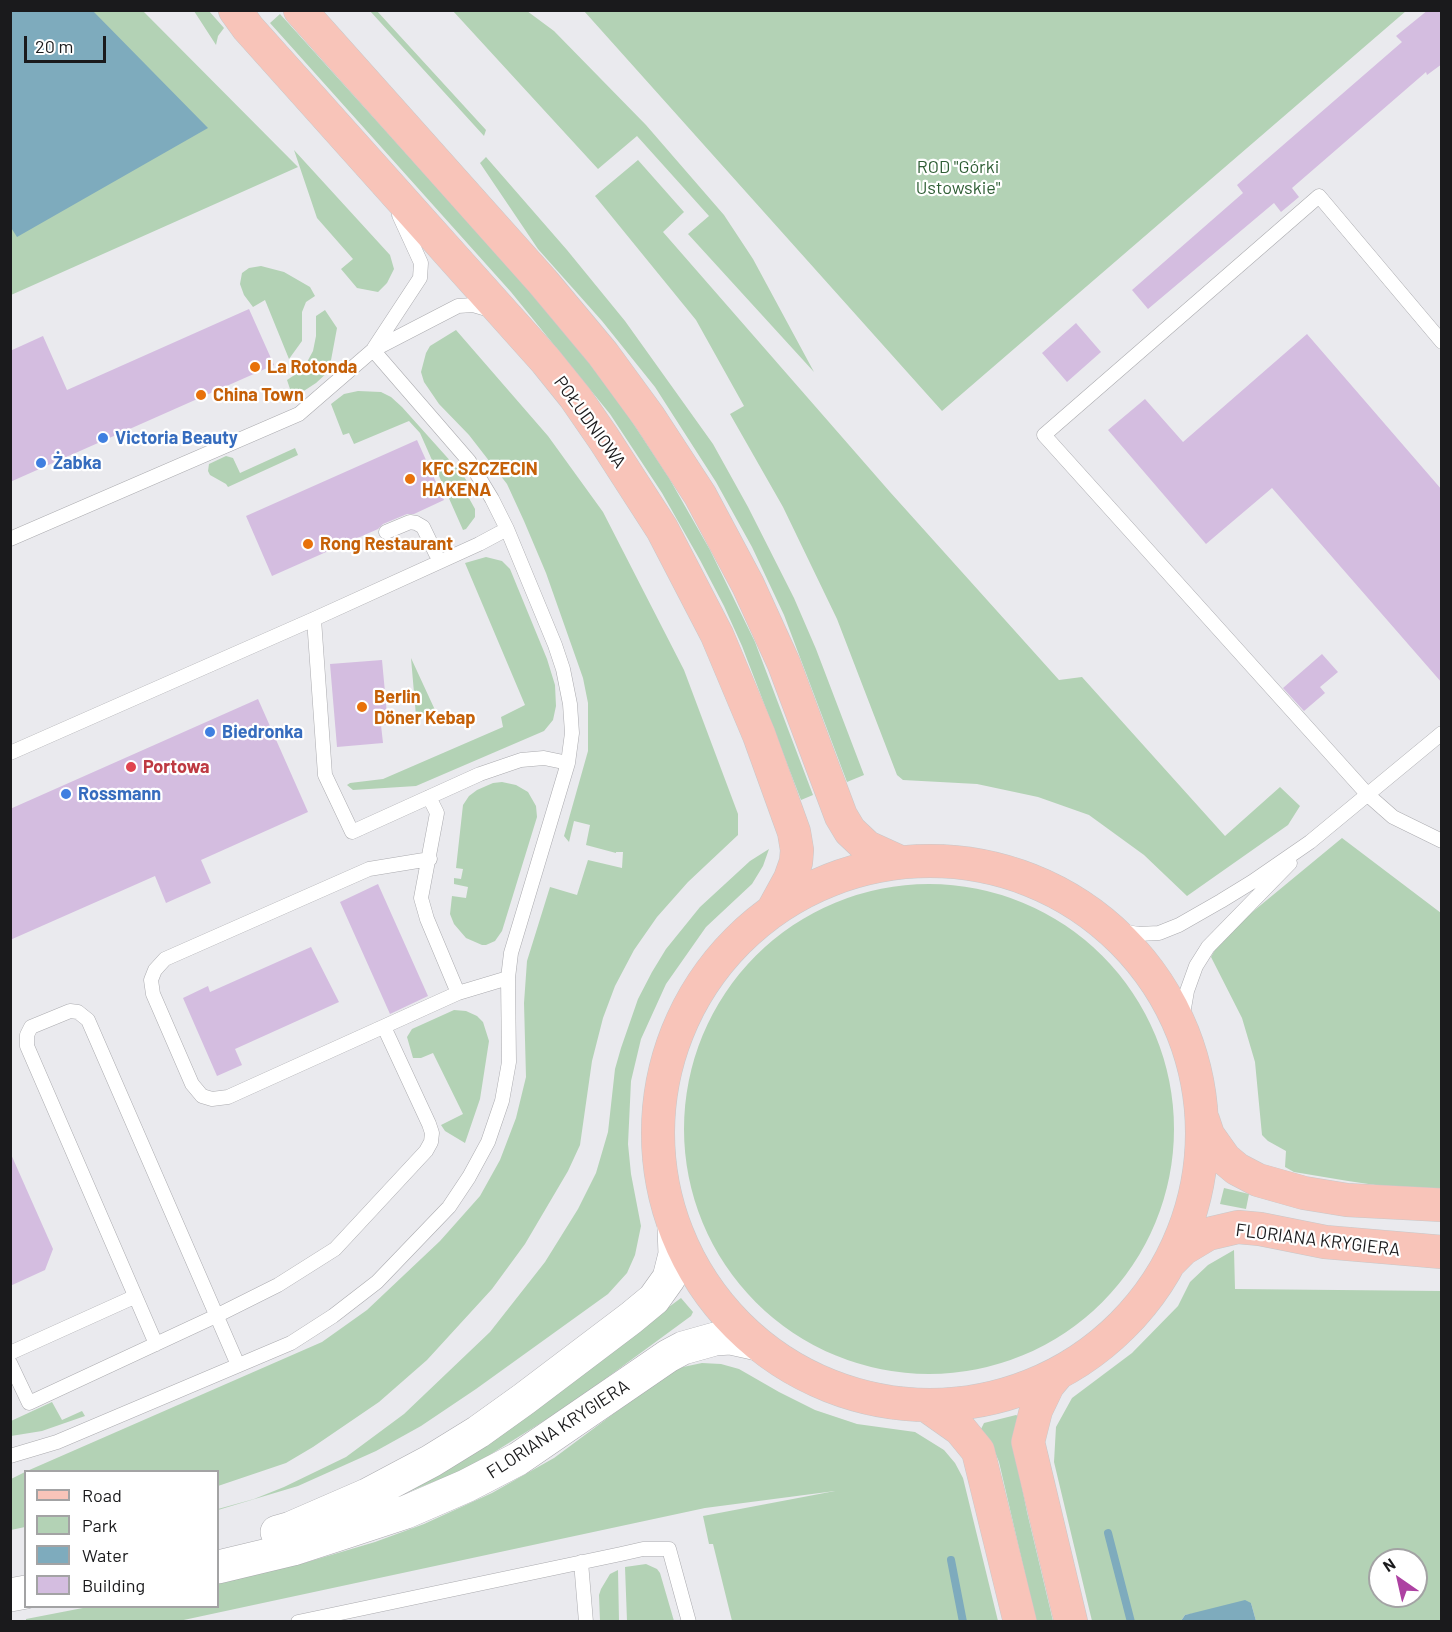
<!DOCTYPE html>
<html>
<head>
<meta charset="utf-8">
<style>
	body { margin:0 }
	#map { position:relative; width:1452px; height:1632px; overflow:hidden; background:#eaeaee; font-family:Barlow,sans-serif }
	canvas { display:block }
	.frame { position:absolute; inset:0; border:12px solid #1a1a1c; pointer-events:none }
	.legend { position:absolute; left:24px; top:1470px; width:195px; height:138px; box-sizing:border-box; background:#fff; border:2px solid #a3a3a4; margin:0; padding:8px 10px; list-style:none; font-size:18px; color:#1a1a1c }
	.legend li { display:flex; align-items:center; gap:12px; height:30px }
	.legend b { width:30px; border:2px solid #a3a3a4 }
	.north { position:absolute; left:1368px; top:1548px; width:60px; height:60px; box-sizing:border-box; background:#fff; border:2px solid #a3a3a4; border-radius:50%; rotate:326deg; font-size:16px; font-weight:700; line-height:24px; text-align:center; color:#1a1a1c }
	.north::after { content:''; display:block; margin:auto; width:21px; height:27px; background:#ad42a2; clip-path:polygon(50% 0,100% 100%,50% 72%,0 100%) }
	.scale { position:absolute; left:24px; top:36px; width:82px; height:27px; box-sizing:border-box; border:3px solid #1a1a1c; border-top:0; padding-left:8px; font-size:18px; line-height:21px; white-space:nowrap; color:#1a1a1c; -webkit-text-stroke:4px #fff; paint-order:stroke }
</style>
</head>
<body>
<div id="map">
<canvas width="1452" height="1632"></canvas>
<div class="frame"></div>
<ul class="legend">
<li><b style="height:8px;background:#f8c4b9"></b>Road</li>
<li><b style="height:16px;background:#b3d2b5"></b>Park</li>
<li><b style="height:16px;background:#7eabbd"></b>Water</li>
<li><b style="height:16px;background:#d4bde0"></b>Building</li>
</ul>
<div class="north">N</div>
<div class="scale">20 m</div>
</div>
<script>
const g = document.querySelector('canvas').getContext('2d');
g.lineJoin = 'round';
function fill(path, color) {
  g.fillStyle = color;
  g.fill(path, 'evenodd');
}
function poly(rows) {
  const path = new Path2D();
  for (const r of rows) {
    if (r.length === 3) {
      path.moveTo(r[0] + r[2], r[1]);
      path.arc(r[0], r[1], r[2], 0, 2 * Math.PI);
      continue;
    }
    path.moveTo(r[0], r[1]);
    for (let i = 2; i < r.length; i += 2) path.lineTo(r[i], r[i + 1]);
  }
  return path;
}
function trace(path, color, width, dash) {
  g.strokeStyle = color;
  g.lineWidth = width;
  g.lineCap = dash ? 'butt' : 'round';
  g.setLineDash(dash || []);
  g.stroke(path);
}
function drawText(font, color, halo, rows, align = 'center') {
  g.font = font + ' Barlow,sans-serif';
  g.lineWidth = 4.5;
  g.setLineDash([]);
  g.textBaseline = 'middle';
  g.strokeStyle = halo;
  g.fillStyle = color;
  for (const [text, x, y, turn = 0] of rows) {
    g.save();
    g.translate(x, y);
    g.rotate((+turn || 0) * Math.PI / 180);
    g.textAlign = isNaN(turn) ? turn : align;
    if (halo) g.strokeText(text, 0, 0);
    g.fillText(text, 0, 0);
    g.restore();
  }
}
fill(poly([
	[11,11,143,11,298,167,11,295],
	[194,11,209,11,224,28,218,36,216,45],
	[370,11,377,11,486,130,484,136],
	[453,11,527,11,554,31,646,125,724,215,753,259,814,372,688,234,709,216,637,136,598,169],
	[584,11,1406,11,942,411],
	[280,14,514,273,573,342,619,402,669,478,710,550,755,642,813,795,801,800,742,646,724,606,700,560,662,493,610,414,511,292,270,23],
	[294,150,390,255,394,269,387,283,378,292,357,288,341,269,353,259,317,218],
	[486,157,567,250,625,321,713,444,748,507,794,598,816,649,864,775,847,782,784,615,752,547,716,482,655,387,602,321,538,249,480,163],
	[638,160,684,212,663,232,890,492,1059,680,1082,677,1225,836,1280,787,1300,806,1288,825,1187,896,1144,855,1089,815,1038,797,977,784,903,780,897,775,837,619,783,507,730,414,744,406,696,320,595,196],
	[261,266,284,272,310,287,315,296,306,302,302,312,302,341,289,359,265,300,253,307,244,295,240,284,242,273,249,268],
	[325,310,337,328,329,371,316,383,293,398,287,380,299,372,306,364,313,351,316,336,316,316],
	[456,330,548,436,603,512,684,670,738,814,738,835,688,882,657,917,634,950,615,986,603,1018,592,1061,580,1145,568,1171,525,1244,492,1289,427,1360,379,1402,313,1447,286,1463,218,1486,218,1472,27,1471,322,1342,367,1310,440,1241,480,1196,500,1160,516,1118,526,1077,524,1003,527,961,550,887,577,895,588,860,622,868,623,852,616,852,616,853,586,845,590,825,574,821,569,842,564,836,588,751,588,703,583,678,546,573,524,521,507,484,469,435,439,404,424,382,421,372,426,353,430,346],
	[358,391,381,392,391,397,402,407,462,474,471,487,465,491,475,509,475,517,466,529,463,530,420,433,409,421,354,444,349,433,343,435,331,404,344,394],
	[295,448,298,455,228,487,226,484,210,475,208,471,209,464,226,456,233,458,240,473],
	[486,557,502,561,510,569,547,659,555,685,556,706,553,720,544,731,416,786,353,790,347,785,350,783,383,779,503,727,501,717,525,705,465,563],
	[411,658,435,710,416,718,416,716],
	[502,782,516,785,528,792,536,806,537,817,502,931,495,941,486,945,482,945,466,938,454,924,450,914,452,896,466,898,468,887,454,884,454,878,461,879,463,869,456,868,463,805,469,796,477,790,493,783],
	[1342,838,1441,913,1441,1189,1389,1187,1348,1181,1294,1172,1285,1167,1286,1151,1268,1141,1262,1135,1255,1062,1242,1018,1211,957,1220,941,1233,928],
	[769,849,763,866,752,884,706,927,666,984,641,1039,631,1081,628,1144,631,1174,641,1226,635,1255,627,1273,608,1294,476,1389,421,1426,376,1451,298,1486,218,1510,218,1509,254,1499,284,1487,346,1457,404,1414,490,1332,545,1262,578,1209,596,1173,608,1132,615,1069,621,1048,638,999,652,972,666,949,700,907,750,861],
	[929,1129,245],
	[454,1010,466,1011,477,1016,483,1022,489,1041,480,1099,465,1143,445,1131,441,1125,463,1114,433,1053,421,1058,413,1058,407,1037,412,1029],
	[1224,1188,1249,1194,1246,1209,1220,1204],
	[1234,1250,1235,1289,1441,1291,1441,1621,1256,1621,1251,1603,1185,1615,1181,1621,1092,1621,1054,1462,1056,1427,1072,1398,1132,1353,1178,1306,1190,1282,1208,1265],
	[1380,1560,1416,1560,1416,1596,1380,1596],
	[681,1298,693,1312,691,1316,571,1404,488,1456,458,1472,406,1493,539,1403],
	[702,1363,721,1364,739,1369,779,1392,815,1410,857,1424,915,1432,944,1450,955,1463,963,1478,998,1621,732,1621,713,1544,709,1544,703,1516,835,1491,705,1508,179,1621,26,1622,26,1619,88,1607,218,1606,218,1581,304,1563,375,1542,424,1524,492,1493,554,1458,667,1374,683,1367],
	[52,1402,62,1420,82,1411,85,1416,42,1431,11,1436,11,1421],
	[1016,1415,1018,1416,1016,1458,1027,1512,1053,1621,1036,1621,999,1462,993,1447,981,1429,984,1423],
	[25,1472,25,1527,11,1530,11,1479],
	[646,1564,657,1569,660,1573,674,1621,627,1621,625,1567],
	[618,1570,619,1621,600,1621,599,1595,601,1589,610,1574]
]), '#b3d2b5');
fill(poly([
	[11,10,93,11,208,128,17,237,10,226],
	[1245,1600,1251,1603,1256,1621,1181,1621,1185,1615]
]), '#7eabbd');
trace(poly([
	[1108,1533,1131,1622],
	[951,1560,963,1622]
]), '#7eabbd', 8);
fill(poly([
	[1428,10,1442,10,1442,64,1427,75,1426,72,1292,188,1299,197,1281,212,1274,203,1148,309,1132,290,1243,193,1237,185,1402,42,1396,36],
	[249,309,274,365,10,482,10,351,43,336,67,390],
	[1076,323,1101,352,1067,382,1042,353],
	[1307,334,1442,490,1442,683,1272,488,1206,544,1108,430,1145,399,1183,442],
	[417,440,444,500,414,514,407,514,383,524,378,529,272,576,246,516],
	[1322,654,1338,672,1320,687,1325,693,1304,711,1283,688],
	[382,660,388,725,381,725,383,743,337,747,330,664],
	[258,699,308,812,201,860,211,883,166,903,155,876,10,940,10,809],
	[378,884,428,996,390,1014,340,902],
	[311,947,339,1002,235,1049,242,1065,217,1076,183,998,208,986,210,992],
	[10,1152,53,1249,45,1270,10,1286]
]), '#d4bde0');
const service = poly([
	[1442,342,1319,196,1044,435,1368,795,1393,817,1442,841],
	[374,348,420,278,421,263,399,215],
	[386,532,410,522,416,523,423,527,436,554],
	[10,539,299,414,373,350,458,306,473,305,490,310],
	[314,619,325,775,352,832,480,774,521,760,544,758,568,763,572,733,570,704,563,669,555,645,507,529,492,499,469,461,373,350],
	[10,753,314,619,479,544,507,529],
	[429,797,437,813,421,898,427,919,458,993,508,978],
	[430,859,369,869,165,959,155,970,151,980,153,994,192,1084,202,1096,212,1099,228,1097,458,993],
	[1111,929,1138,934,1159,933,1179,925,1221,901,1252,882,1310,842,1442,733],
	[1183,1031,1183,1014,1187,991,1196,966,1208,947,1290,863],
	[156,1344,27,1046,27,1035,31,1027,70,1011,78,1012,88,1020,238,1365],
	[10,1353,134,1297],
	[10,1363,29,1403,216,1316,278,1285,335,1249,426,1151,431,1142,432,1133,429,1124,384,1027],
	[10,1456,57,1442,291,1343,333,1316,377,1282,449,1207,469,1177,488,1142,502,1101,509,1062,508,978,511,953,568,763],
	[581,1562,586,1622],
	[298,1622,621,1554,643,1549,669,1549,689,1622]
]);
const tertiary = poly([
	[277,1532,291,1528,367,1495,431,1461,478,1432,524,1399,631,1318,654,1299,669,1278,675,1254,674,1228],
	[218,1567,293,1549,333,1536,406,1512,466,1486,518,1459,668,1356,683,1348,715,1339,730,1338,757,1344],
	[10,1595,26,1592]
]);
const primary = poly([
	[235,10,248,28,546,361,575,397,604,439,662,529,717,635,759,735,794,832,797,850,796,862,790,879,773,910],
	[300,10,542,281,603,354,649,417,700,495,748,585,784,664,841,816,850,831,867,847,900,862],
	[930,1133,272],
	[1203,1120,1208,1135,1225,1159,1237,1169,1258,1180,1304,1193,1347,1200,1442,1205],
	[1171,1261,1183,1249,1208,1234,1238,1227,1260,1229,1325,1242,1442,1252],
	[1058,1373,1048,1385,1036,1410,1028,1442,1071,1622],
	[926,1405,960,1429,978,1451,1020,1622]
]);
trace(service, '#ababaf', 15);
trace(tertiary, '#ababaf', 34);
trace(primary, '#c8c8c9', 34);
trace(service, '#fff', 14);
trace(tertiary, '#fff', 33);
trace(primary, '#f8c4b9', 33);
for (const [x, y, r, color] of [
	[255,367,6,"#e8710a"],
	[201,395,6,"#e8710a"],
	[103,438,6,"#3f7fe0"],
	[41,463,6,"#3f7fe0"],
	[410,479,6,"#e8710a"],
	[308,544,6,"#e8710a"],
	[362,707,6,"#e8710a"],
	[210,732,6,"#3f7fe0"],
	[131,767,6,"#e0444e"],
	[66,794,6,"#3f7fe0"]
]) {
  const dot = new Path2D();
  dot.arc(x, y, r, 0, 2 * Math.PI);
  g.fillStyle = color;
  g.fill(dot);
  trace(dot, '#fff', 2);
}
drawText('18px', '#305f36', '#fff', [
	["ROD \"Górki",958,167],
	["Ustowskie\"",958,188]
]);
drawText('bold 18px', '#c56008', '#fff', [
	["La Rotonda",267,367],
	["China Town",213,395],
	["KFC SZCZECIN",422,469],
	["HAKENA",422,490],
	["Rong Restaurant",320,544],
	["Berlin",374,697],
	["Döner Kebap",374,718]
], 'left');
drawText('18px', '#1a1a1c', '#fff', [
	["POŁUDNIOWA",590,422,54],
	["FLORIANA KRYGIERA",1318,1240,7],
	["FLORIANA KRYGIERA",558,1429,-33]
]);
drawText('bold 18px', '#366cbe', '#fff', [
	["Victoria Beauty",115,438],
	["Żabka",53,463],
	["Biedronka",222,732],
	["Rossmann",78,794]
], 'left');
drawText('bold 18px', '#be3a42', '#fff', [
	["Portowa",143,767]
], 'left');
</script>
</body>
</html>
